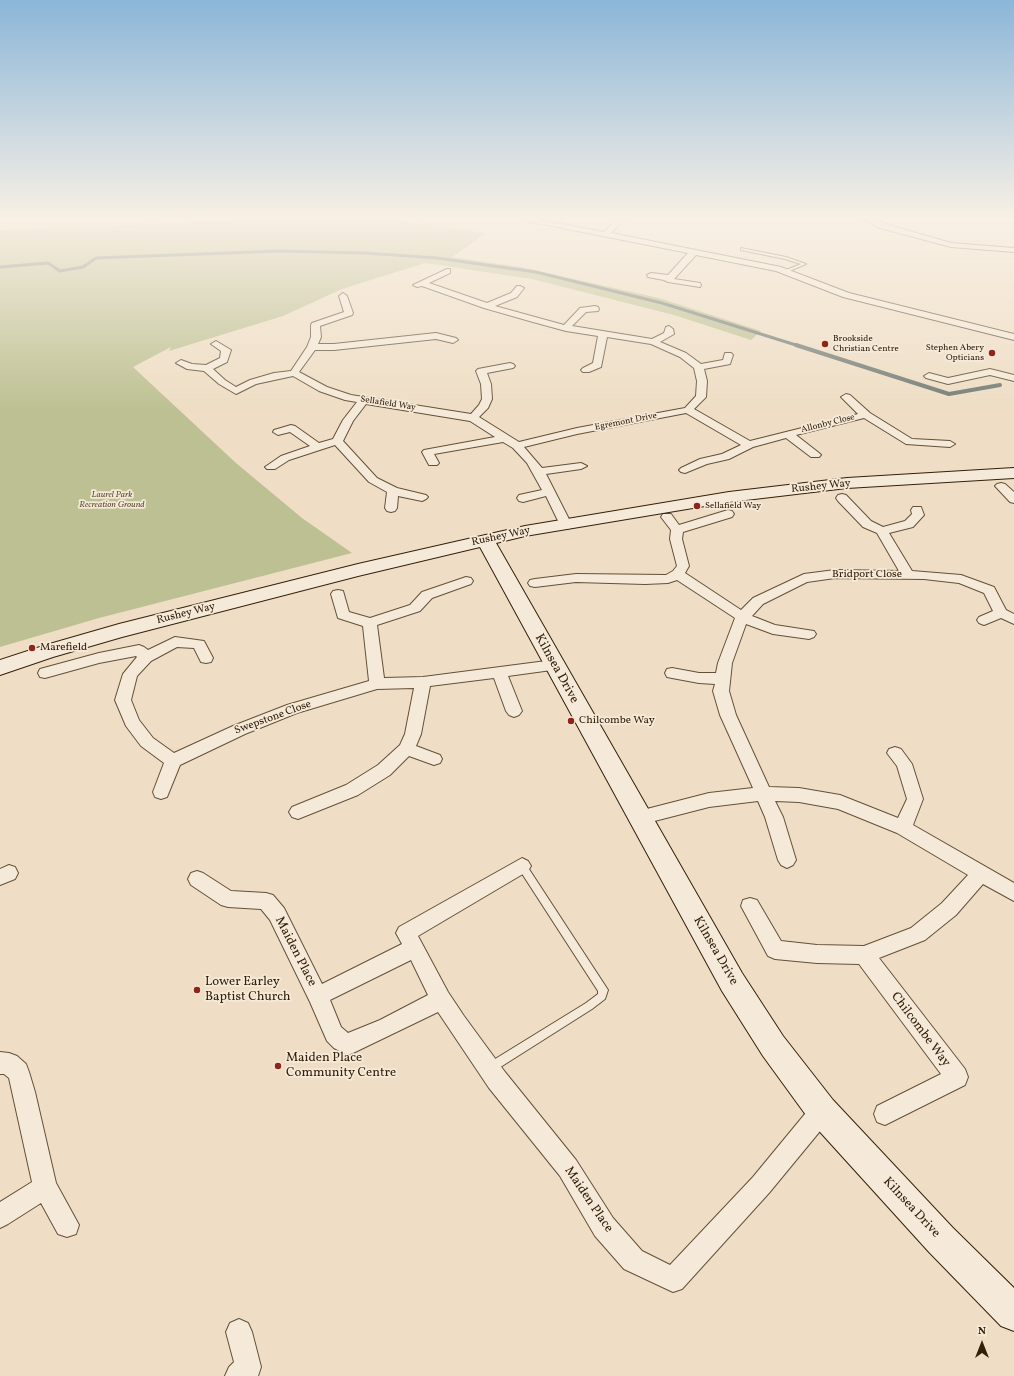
<!DOCTYPE html>
<html>
<head>
<meta charset="utf-8">
<style>
	body { margin:0 }
	#map { position:relative; width:1014px; height:1376px; overflow:hidden; background:#efdec5; font-family:Vollkorn,serif }
	canvas { display:block }
	.north { position:absolute; left:962px; top:1324px; width:40px; height:40px; -webkit-text-stroke:3px #f5ead9; paint-order:stroke; rotate:0deg; font-size:11px; font-weight:700; line-height:16px; text-align:center; color:#342009 }
	.north::after { content:''; display:block; margin:auto; width:14px; height:18px; background:#342009; clip-path:polygon(50% 0,100% 100%,50% 72%,0 100%) }
</style>
</head>
<body>
<div id="map">
<canvas width="1014" height="1376"></canvas>
<div class="north">N</div>
</div>
<script>
const g = document.querySelector('canvas').getContext('2d');
g.lineJoin = 'round';
function fill(path, color) {
  g.fillStyle = color;
  g.fill(path, 'evenodd');
}
function poly(rows) {
  const path = new Path2D();
  for (const r of rows) {
    path.moveTo(r[0], r[1]);
    for (let i = 2; i < r.length; i += 2) path.lineTo(r[i], r[i + 1]);
  }
  return path;
}
function trace(path, color, width, dash) {
  g.strokeStyle = color;
  g.lineWidth = width;
  g.lineCap = dash ? 'butt' : 'round';
  g.setLineDash(dash || []);
  g.stroke(path);
}
function drawText(font, color, halo, rows, align = 'center') {
  g.font = font + ' Vollkorn,serif';
  g.lineWidth = 3.5;
  g.setLineDash([]);
  g.textBaseline = 'middle';
  g.strokeStyle = halo;
  g.fillStyle = color;
  for (const [text, x, y, turn = 0] of rows) {
    g.save();
    g.translate(x, y);
    g.rotate((+turn || 0) * Math.PI / 180);
    g.textAlign = isNaN(turn) ? turn : align;
    if (halo) g.strokeText(text, 0, 0);
    g.fillText(text, 0, 0);
    g.restore();
  }
}
fill(poly([
	[267,219,390,219,486,233,452,257,520,267,659,298,761,331,751,340,674,315,532,279,425,263,342,289,283,316,169,351,171,347,133,367,236,463,302,518,352,553,99,618,0,647,0,230]
]), '#bdc092');
trace(poly([
	[0,267,48,263,60,271,83,267,96,258,280,251,365,253,437,258,536,272,662,303,799,346]
]), '#747c76', 3);
trace(poly([
	[796,345,949,394,1000,385]
]), '#747c76', 4);
const lane = poly([
	[741,248,786,257,806,264,787,272,785,271,786,270,801,264,785,259,741,250,741,248],
	[522,862,525,863,608,990,605,999,592,1009,491,1073,487,1072,486,1068,487,1064,586,1003,598,994,598,991,519,869,518,866,519,863,522,862]
]);
const street = poly([
	[523,219,537,219,604,232,617,219,624,219,611,233,781,267,849,293,1014,334,1014,340,843,297,776,271,696,255,674,279,700,283,701,285,700,287,668,282,664,280,648,277,647,275,651,273,668,275,688,253,527,221,523,219],
	[863,219,872,219,886,224,951,243,1014,248,1014,252,951,247,880,228,863,219],
	[447,269,450,269,450,273,429,283,487,303,511,293,517,286,520,286,524,288,517,297,495,306,564,325,580,308,595,306,598,307,599,309,598,311,586,312,572,326,652,339,664,333,666,327,669,326,673,329,674,334,660,342,686,353,701,364,723,360,725,353,731,353,733,355,730,364,704,369,707,381,706,397,694,409,750,441,858,414,841,397,846,394,850,395,870,413,912,439,950,441,955,444,950,447,906,444,864,418,796,435,819,453,821,455,819,457,811,457,786,438,753,447,729,459,707,464,685,473,681,472,679,470,681,468,700,459,722,454,741,445,686,413,577,434,524,447,542,468,581,463,587,466,581,469,546,474,572,525,570,528,566,529,562,528,560,525,546,496,523,502,519,501,517,498,519,495,542,490,527,463,513,448,503,442,434,454,439,463,437,465,429,465,422,452,424,450,495,437,470,421,366,404,353,421,343,441,377,478,397,488,426,495,428,497,426,499,422,501,398,496,397,508,395,511,391,512,387,511,385,508,387,492,369,482,335,445,289,460,275,469,267,469,265,467,281,456,310,446,290,432,278,435,273,432,274,430,291,425,295,426,319,443,333,439,343,420,357,402,345,400,319,391,293,376,256,384,236,394,219,384,204,371,187,369,176,363,181,360,192,364,206,365,220,358,221,351,211,344,216,341,231,350,227,362,213,369,225,380,236,387,250,380,274,373,291,371,307,347,311,337,311,325,312,323,344,312,339,296,343,293,347,296,353,313,352,315,320,326,321,337,318,344,334,344,436,333,456,338,458,340,453,343,436,339,334,350,315,350,299,372,327,387,351,395,471,414,479,405,482,399,481,384,476,371,478,369,510,363,513,364,515,366,513,368,487,373,491,384,492,399,488,408,479,417,519,442,577,428,685,408,696,396,697,381,694,368,680,357,651,344,607,337,601,367,589,372,583,372,581,370,583,368,593,363,598,336,566,331,533,322,484,308,422,286,417,287,413,285,447,269],
	[990,369,1014,375,1014,381,990,375,948,384,926,378,924,376,929,373,948,378,990,369],
	[1001,483,1005,484,1014,492,1014,503,1010,502,995,486,997,484,1001,483],
	[842,494,846,495,871,521,883,527,905,521,912,514,911,510,913,507,921,507,924,515,913,527,889,533,912,571,961,575,994,587,1006,610,1014,614,1014,624,1001,618,984,625,979,623,977,620,979,617,993,611,984,593,959,583,924,579,835,578,807,582,763,604,752,616,775,625,814,631,816,634,814,637,809,639,773,634,746,624,732,663,729,691,736,715,769,787,799,788,840,795,898,818,907,799,897,766,887,753,889,749,895,747,901,749,912,764,923,799,913,825,1014,883,1014,901,983,884,956,915,925,940,879,958,965,1069,968,1077,965,1085,885,1125,877,1122,874,1114,877,1106,941,1074,859,964,817,963,775,959,768,956,741,906,743,900,750,898,757,900,781,941,817,945,864,946,911,928,942,903,968,875,897,833,838,809,799,802,775,801,783,817,796,860,793,865,787,868,781,865,778,860,765,817,758,801,709,807,639,825,633,823,630,818,633,813,639,811,709,793,753,788,720,715,713,691,715,684,699,683,672,678,667,677,665,673,667,669,672,668,699,673,716,673,718,663,735,618,677,580,668,583,645,584,576,582,535,587,530,586,528,583,530,580,535,579,576,574,666,575,673,571,677,566,670,539,671,530,661,517,663,514,671,514,679,525,728,510,732,511,734,514,732,517,683,532,682,539,689,566,685,573,741,610,753,598,804,574,835,570,899,571,877,533,863,527,838,501,836,498,838,495,842,494],
	[466,577,471,578,473,581,471,584,432,598,420,611,377,625,384,678,423,677,554,660,559,661,561,665,559,669,508,676,522,711,519,715,514,717,509,715,506,711,494,678,430,686,421,734,416,746,440,755,442,759,440,763,434,765,409,756,390,775,358,795,298,819,292,817,289,812,292,807,346,785,378,765,400,745,405,734,414,688,377,689,297,713,245,734,180,765,167,797,161,799,155,797,153,792,164,763,141,746,126,726,115,700,123,674,137,657,136,656,99,663,45,678,40,677,38,673,40,669,99,653,139,645,144,647,148,650,175,637,204,641,213,658,211,662,206,663,201,662,194,648,177,647,151,661,137,676,131,700,139,720,153,738,174,753,233,726,287,705,369,681,363,626,338,618,331,594,333,591,338,590,343,591,349,612,370,618,410,605,422,592,466,577],
	[522,858,528,861,531,866,528,871,418,936,448,992,464,1016,505,1072,576,1160,613,1218,642,1251,670,1265,753,1177,814,1103,822,1100,830,1103,833,1111,830,1119,769,1193,682,1289,673,1292,624,1269,595,1236,560,1176,489,1088,438,1012,353,1053,347,1055,334,1048,327,1041,310,1002,270,920,261,909,228,907,221,905,191,885,188,879,191,873,197,871,203,873,231,891,266,893,273,895,284,908,322,984,402,944,396,933,399,927,522,858],
	[411,960,428,995,380,1020,348,1033,341,1027,330,1000,411,960],
	[9,865,15,867,18,873,15,879,0,885,0,869,9,865],
	[0,1052,9,1053,17,1056,26,1064,29,1072,35,1092,56,1183,79,1225,76,1234,67,1237,58,1234,41,1203,8,1224,0,1228,0,1202,32,1182,9,1078,4,1074,0,1074,0,1052],
	[239,1319,248,1323,252,1332,261,1367,258,1376,225,1376,229,1367,234,1362,226,1332,230,1323,239,1319]
]);
const secondary = poly([
	[1014,468,1014,478,847,488,729,502,525,536,496,543,742,973,783,1036,833,1100,953,1228,1014,1288,1014,1331,1001,1326,929,1252,811,1122,763,1056,722,991,480,547,358,576,122,637,53,657,0,675,0,660,46,645,119,624,358,564,525,526,729,492,847,478,1014,468]
]);
trace(lane, '#635038', 2);
trace(street, '#635038', 2);
trace(secondary, '#342009', 2);
fill(lane, '#f5ead9');
fill(street, '#f5ead9');
fill(secondary, '#f5ead9');
const sky = g.createLinearGradient(0, 0, 0, 411);
sky.addColorStop(0, '#8bb6d8');
sky.addColorStop(0.53, '#f8f0e5');
sky.addColorStop(1, '#f8f0e500');
g.fillStyle = sky;
g.fillRect(0, 0, 1014, 411);
for (const [x, y, r, color] of [
	[825,344,4,"#8f2418"],
	[992,353,4,"#8f2418"],
	[697,506,4,"#8f2418"],
	[32,648,4,"#8f2418"],
	[571,721,4,"#8f2418"],
	[197,990,4,"#8f2418"],
	[278,1066,4,"#8f2418"]
]) {
  const dot = new Path2D();
  dot.arc(x, y, r, 0, 2 * Math.PI);
  g.fillStyle = color;
  g.fill(dot);
  trace(dot, '#f5ead9', 1.5);
}
drawText('9px', '#342009', '#f5ead9', [
	["Brookside",833,339],
	["Christian Centre",833,349],
	["Stephen Abery",984,348,"right"],
	["Opticians",984,358,"right"],
	["Sellafield Way",705,506]
], 'left');
drawText('9px', '#342009', '#f5ead9', [
	["Sellafield Way",388,404,9],
	["Egremont Drive",626,422,-11],
	["Allonby Close",828,424,-14]
]);
drawText('italic 9px', '#5d5032', '#f5ead9', [
	["Laurel Park",112,495],
	["Recreation Ground",112,505]
]);
drawText('11px', '#342009', '#f5ead9', [
	["Rushey Way",821,487,-6],
	["Rushey Way",501,537,-12],
	["Bridport Close",867,575],
	["Rushey Way",186,614,-14],
	["Swepstone Close",273,718,-20]
]);
drawText('11px', '#342009', '#f5ead9', [
	["Marefield",40,648],
	["Chilcombe Way",579,721]
], 'left');
drawText('13px', '#342009', '#f5ead9', [
	["Kilnsea Drive",556,669,61],
	["Kilnsea Drive",715,951,60],
	["Maiden Place",295,952,63],
	["Chilcombe Way",920,1030,53],
	["Maiden Place",588,1200,56],
	["Kilnsea Drive",911,1208,47]
]);
drawText('13px', '#342009', '#f5ead9', [
	["Lower Earley",205,983],
	["Baptist Church",205,998],
	["Maiden Place",286,1059],
	["Community Centre",286,1074]
], 'left');
</script>
</body>
</html>
